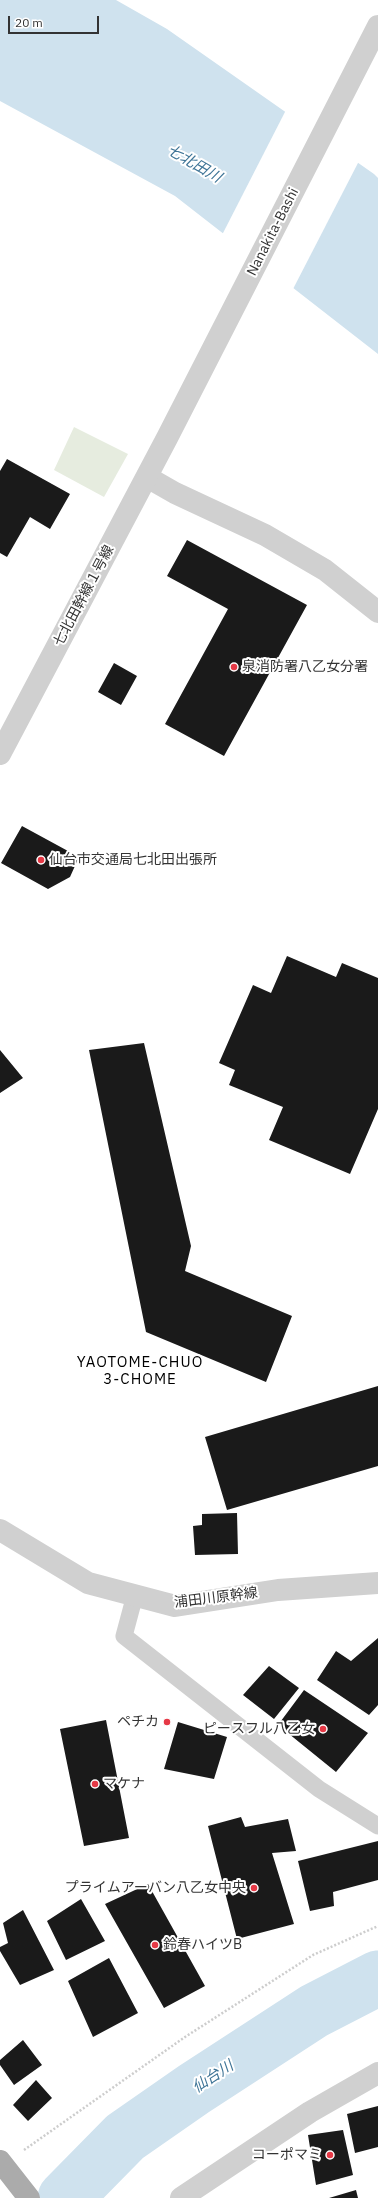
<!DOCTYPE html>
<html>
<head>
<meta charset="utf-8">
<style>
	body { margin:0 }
	#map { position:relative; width:378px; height:2198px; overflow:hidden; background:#fff; font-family:"IBM Plex Sans",sans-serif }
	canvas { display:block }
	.scale { position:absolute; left:8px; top:16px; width:91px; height:18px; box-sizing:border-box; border:2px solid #333; border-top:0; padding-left:5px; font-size:12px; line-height:14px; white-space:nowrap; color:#333; -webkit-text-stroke:3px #fff; paint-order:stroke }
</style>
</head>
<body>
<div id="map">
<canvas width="378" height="2198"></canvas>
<div class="scale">20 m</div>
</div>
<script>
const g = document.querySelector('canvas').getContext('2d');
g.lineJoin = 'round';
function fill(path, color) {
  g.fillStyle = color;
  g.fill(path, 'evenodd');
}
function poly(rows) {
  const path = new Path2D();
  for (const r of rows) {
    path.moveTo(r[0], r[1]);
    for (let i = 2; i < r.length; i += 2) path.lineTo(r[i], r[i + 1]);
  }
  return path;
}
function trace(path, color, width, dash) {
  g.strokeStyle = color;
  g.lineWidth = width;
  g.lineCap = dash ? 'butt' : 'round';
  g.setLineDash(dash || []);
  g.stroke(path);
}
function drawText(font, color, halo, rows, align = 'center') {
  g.font = font + ' "IBM Plex Sans","Noto Sans JP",sans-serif';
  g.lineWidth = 4;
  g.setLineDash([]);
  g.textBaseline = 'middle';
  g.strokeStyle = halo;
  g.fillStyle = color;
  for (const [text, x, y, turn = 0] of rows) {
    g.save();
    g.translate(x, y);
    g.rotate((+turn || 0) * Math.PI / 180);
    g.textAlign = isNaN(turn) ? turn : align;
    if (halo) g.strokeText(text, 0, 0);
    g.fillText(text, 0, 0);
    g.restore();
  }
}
fill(poly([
	[74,427,128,454,104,497,54,470]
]), '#e6ecdf');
fill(poly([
	[0,0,116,0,167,29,374,174,378,178,378,354,175,196,0,101]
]), '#cfe2ee');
fill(poly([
	[286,110,359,161,292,291,222,235]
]), '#fff');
trace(poly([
	[65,2198,125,2137,194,2089,314,2011,378,1978]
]), '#cfe2ee', 55);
fill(poly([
	[7,459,70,494,50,529,30,517,7,557,0,553,0,471],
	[187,540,307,605,224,756,165,724,228,609,167,576],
	[114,663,137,676,121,705,98,692],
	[22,826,79,857,70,877,48,889,1,863],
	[287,956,336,977,342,963,378,978,378,1109,350,1174,269,1140,283,1107,229,1085,235,1070,219,1063,253,985,271,993],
	[144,1043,191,1246,185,1271,292,1316,266,1382,146,1332,89,1050],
	[0,1050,23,1078,0,1093],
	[378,1386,378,1466,227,1510,205,1437],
	[237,1513,238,1554,195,1555,193,1526,202,1525,202,1514],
	[378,1638,378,1705,369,1715,317,1680,336,1651,351,1661],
	[269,1666,299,1688,274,1719,243,1695],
	[304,1690,368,1733,336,1772,278,1725],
	[106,1720,129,1838,84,1846,60,1729],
	[178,1722,227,1737,214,1779,164,1769],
	[241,1817,245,1827,288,1819,296,1851,272,1853,294,1924,237,1939,208,1826],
	[378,1841,378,1880,333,1892,334,1906,310,1911,298,1861],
	[148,1884,205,1986,164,2008,105,1904],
	[81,1899,105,1941,66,1960,47,1921],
	[23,1910,54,1970,20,1985,0,1951,0,1947,8,1943,3,1923],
	[109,1958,138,2013,93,2037,68,1981],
	[23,2040,42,2065,14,2085,0,2065,0,2060],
	[36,2080,52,2098,28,2121,13,2105],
	[378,2106,378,2147,355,2153,347,2114],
	[343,2130,353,2175,316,2185,308,2135],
	[356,2190,358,2198,329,2198]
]), '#1a1a1a');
trace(poly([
	[24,2150,185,2037,313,1955,378,1926]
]), '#cdcdcd', 2.5, [2, 2]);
trace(poly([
	[135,1595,124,1636,319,1789,378,1826]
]), '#d0d0d0', 17);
trace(poly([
	[147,477,175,493,265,535,325,570,378,612],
	[181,2198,310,2112,378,2073]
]), '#d0d0d0', 22);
trace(poly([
	[0,754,167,438,378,26],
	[0,1530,88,1583,175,1606,278,1590,378,1583]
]), '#d0d0d0', 22);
trace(poly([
	[0,2161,29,2198]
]), '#ababab', 22);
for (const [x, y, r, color] of [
	[234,667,4,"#e63946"],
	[41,860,4,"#e63946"],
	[167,1722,4,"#e63946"],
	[323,1729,4,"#e63946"],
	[95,1784,4,"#e63946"],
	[254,1888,4,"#e63946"],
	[155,1945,4,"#e63946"],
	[330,2155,4,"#e63946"]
]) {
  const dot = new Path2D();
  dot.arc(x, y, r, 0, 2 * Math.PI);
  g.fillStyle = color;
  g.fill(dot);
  trace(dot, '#fff', 1.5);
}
drawText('14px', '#333', '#fff', [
	["Nanakita-Bashi",273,232,-63],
	["七北田幹線１号線",84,596,-62],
	["浦田川原幹線",216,1598,-7]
]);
drawText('14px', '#333', '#fff', [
	["泉消防署八乙女分署",242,667],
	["仙台市交通局七北田出張所",49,860],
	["ペチカ",159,1722,"right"],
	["ピースフル八乙女",315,1729,"right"],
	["マケナ",103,1784],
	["プライムアーバン八乙女中央",246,1888,"right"],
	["鈴春ハイツB",163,1945],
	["コーポマミ",322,2155,"right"]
], 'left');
drawText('italic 15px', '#3f7597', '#fff', [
	["七北田川",194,164,30],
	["仙台川",213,2077,-33]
]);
g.letterSpacing = '1px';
drawText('15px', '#000', '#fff', [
	["YAOTOME-CHUO",140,1363],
	["3-CHOME",140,1380]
]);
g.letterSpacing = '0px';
</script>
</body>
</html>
